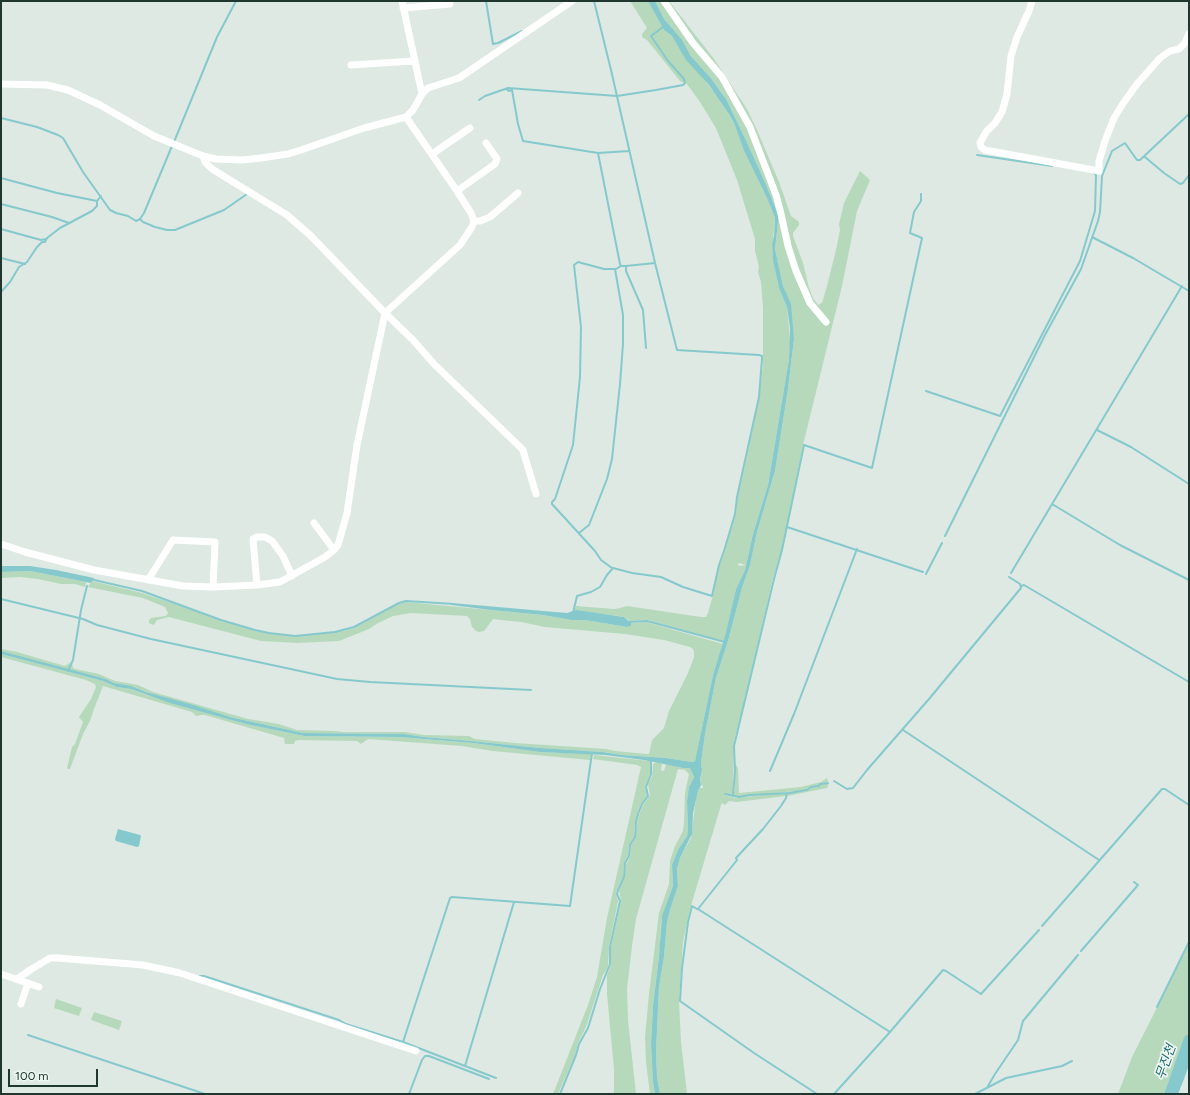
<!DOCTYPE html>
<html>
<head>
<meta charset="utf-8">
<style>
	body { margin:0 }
	#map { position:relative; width:1190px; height:1095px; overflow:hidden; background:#dde9e2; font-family:Figtree,sans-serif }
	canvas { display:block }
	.frame { position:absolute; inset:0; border:2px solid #20372f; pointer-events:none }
	.scale { position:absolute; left:8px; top:1069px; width:90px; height:18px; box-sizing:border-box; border:2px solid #20372f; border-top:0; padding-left:5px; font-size:12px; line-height:14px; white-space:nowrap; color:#20372f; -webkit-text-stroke:3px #edf6f1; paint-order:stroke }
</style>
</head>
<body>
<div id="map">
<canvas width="1190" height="1095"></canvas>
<div class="frame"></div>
<div class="scale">100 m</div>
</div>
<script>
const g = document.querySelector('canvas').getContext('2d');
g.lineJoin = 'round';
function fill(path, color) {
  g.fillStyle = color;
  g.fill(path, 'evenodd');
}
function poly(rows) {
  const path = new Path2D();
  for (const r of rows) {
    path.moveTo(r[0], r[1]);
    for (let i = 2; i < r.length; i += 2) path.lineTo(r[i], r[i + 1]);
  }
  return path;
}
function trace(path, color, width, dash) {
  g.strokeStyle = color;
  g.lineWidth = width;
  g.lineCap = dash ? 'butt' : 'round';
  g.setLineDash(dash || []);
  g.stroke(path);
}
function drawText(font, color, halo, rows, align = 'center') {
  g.font = font + ' Figtree,"Noto Sans KR",sans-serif';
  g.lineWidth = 3.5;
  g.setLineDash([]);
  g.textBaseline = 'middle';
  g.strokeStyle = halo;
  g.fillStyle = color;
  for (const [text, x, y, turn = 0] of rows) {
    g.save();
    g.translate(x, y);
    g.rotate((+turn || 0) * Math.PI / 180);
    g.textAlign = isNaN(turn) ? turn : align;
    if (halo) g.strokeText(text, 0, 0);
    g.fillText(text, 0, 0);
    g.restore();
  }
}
fill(poly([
	[630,1,649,2,664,30,672,36,716,95,734,123,744,151,766,196,775,218,772,249,778,284,787,307,790,340,789,359,768,485,753,534,746,565,739,563,738,564,739,566,746,565,745,570,736,589,724,641,647,620,630,621,624,617,620,616,574,611,576,606,614,609,620,608,627,606,701,617,706,617,708,613,713,595,719,565,722,560,736,513,737,497,744,470,759,397,763,365,763,308,761,282,758,272,759,267,755,251,755,239,737,180,716,128,700,102,687,84,680,81,647,40,642,37,642,34,647,28],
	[655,1,669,1,714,59,747,109,757,130,779,182,791,216,799,222,799,225,793,233,793,236,803,263,809,288,813,298,818,305,822,303,827,286,836,250,840,230,839,224,844,203,860,171,870,180,857,211,842,286,803,445,782,550,773,578,744,704,734,741,733,793,732,796,725,793,724,795,736,798,780,793,786,793,786,796,737,802,729,801,725,805,722,803,721,805,690,909,683,942,679,1002,681,1042,687,1094,660,1094,657,1077,656,1051,659,987,664,957,667,922,670,910,678,886,677,869,680,858,691,838,696,798,699,788,703,788,703,786,701,785,700,783,702,770,701,763,705,734,716,678,728,641,742,588,750,565,757,532,775,471,788,389,794,339,785,292,783,286,775,249,778,223,778,214,743,134,726,99,710,77,690,55,664,19],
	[30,571,86,582,85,587,75,584,61,584,38,579,20,577,1,578,1,572],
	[92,581,142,593,256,631,282,635,295,636,343,631,354,628,399,604,406,602,543,615,571,620,585,620,627,627,631,626,631,623,646,622,723,644,713,675,696,757,695,761,692,762,666,758,622,755,603,752,540,748,471,741,424,737,404,734,303,733,230,717,146,692,135,688,114,683,106,679,70,670,72,664,73,668,75,669,99,674,115,681,138,685,153,692,248,719,279,724,297,730,334,731,343,732,405,732,424,735,469,736,475,739,515,743,606,749,615,751,647,754,649,754,652,740,664,728,669,711,688,673,694,657,694,652,693,649,690,647,664,640,625,634,545,627,521,622,501,620,493,619,484,631,479,632,476,631,472,627,470,619,467,616,411,613,393,616,378,623,369,629,339,641,297,643,261,641,169,617,157,620,154,625,151,624,149,623,149,620,151,618,166,616,168,613,165,607,143,598,88,587],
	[1,649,17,652,65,666,71,662,68,670,1,651],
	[1,654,103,681,117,687,131,689,144,694,246,724,304,736,400,737,473,743,540,752,591,754,590,760,493,751,462,746,368,739,361,744,357,741,299,740,295,741,294,744,285,744,284,738,205,715,201,715,196,716,192,712,103,686,94,709,90,721,83,734,70,769,68,769,67,768,72,747,75,744,83,722,79,717,91,699,96,687,95,684,86,680,1,657],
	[594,755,650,761,650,774,645,787,647,796,641,804,637,814,634,829,634,837,629,845,628,855,624,864,623,877,617,889,616,894,618,901,609,947,608,967,603,975,586,1027,578,1043,575,1055,558,1094,553,1094,588,1005,597,977,607,918,641,767,637,765,593,759],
	[656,762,662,764,661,770,664,771,666,764,683,768,690,768,694,777,689,787,687,801,688,830,687,836,678,850,672,865,673,886,661,921,660,946,653,1006,651,1045,653,1082,655,1094,650,1094,646,1062,645,1037,649,994,659,913,669,884,670,861,675,846,683,831,684,823,685,793,689,774,685,770,678,769,636,919,632,946,627,989,628,1020,636,1094,614,1094,614,1069,607,994,607,975,611,965,611,947,621,901,619,890,624,878,626,865,630,857,631,845,636,837,636,828,639,815,643,805,650,795,648,784,652,776,653,764],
	[735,763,738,768,739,793,801,787,821,782,827,778,828,782,820,783,819,786,810,787,806,790,736,797,733,796,735,789],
	[829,783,827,788,787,796,787,794,807,791,811,788,819,787,821,784],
	[1189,944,1189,1030,1181,1064,1167,1094,1118,1094,1132,1057],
	[56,999,82,1008,79,1016,54,1008],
	[94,1012,122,1021,119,1030,91,1020]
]), '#b6d9bc');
fill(poly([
	[648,1,655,1,664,19,682,40,690,55,710,77,726,99,743,134,766,185,778,214,778,223,775,249,783,286,791,304,794,339,788,389,775,471,757,532,750,565,742,588,728,641,716,678,705,734,701,763,702,770,700,780,701,785,698,791,693,813,692,834,680,858,677,869,678,886,670,910,667,922,664,957,659,987,656,1051,657,1077,660,1094,655,1094,653,1082,651,1045,653,1006,659,956,662,916,673,886,672,865,678,850,687,836,688,830,687,801,689,787,694,777,690,768,683,768,644,760,605,755,540,752,473,743,400,737,304,736,246,724,170,703,131,689,117,687,103,681,1,654,1,651,106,679,114,683,131,686,146,692,190,704,230,717,303,733,404,734,424,737,471,741,540,748,603,752,622,755,666,758,692,762,695,761,713,675,725,636,736,589,745,570,753,534,768,485,789,359,790,328,787,307,779,288,773,260,772,244,774,236,775,218,766,196,744,151,734,123,728,113,709,85,686,60,672,36,664,30],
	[1,566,30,566,56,570,94,578,91,583,30,571,1,572],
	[452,603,555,612,567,613,576,610,624,617,631,623,631,626,627,627,585,620,571,620,543,615,491,610,451,605],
	[118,829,140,835,141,836,139,846,137,847,116,841,115,839],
	[1189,1030,1189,1065,1184,1079,1178,1094,1167,1094,1181,1064]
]), '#86c9cd');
trace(poly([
	[486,1,493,44,498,43,522,31],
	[506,89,509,91,512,90,518,124,523,141,598,153,629,151],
	[479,100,485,96,508,88,617,96,656,90,683,85,685,83,684,79,668,61,651,36,663,27],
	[1,118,37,127,58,135,63,138,83,172,110,210,116,213,128,216,136,221,140,219,144,213,172,146],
	[174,142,217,37,236,1],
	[598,153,620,264,621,266,626,266,655,263],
	[977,155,1052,166],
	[1145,157,1164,173,1180,184,1183,183,1189,175],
	[1,178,57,193,97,201],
	[1,204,52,217,69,223],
	[140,219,143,222,155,227,167,230,175,230,224,210,247,194],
	[1,229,41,240,46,239],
	[1092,237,1133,258,1189,291],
	[1,258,25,264],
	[626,266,626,271,643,310,646,348],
	[1,292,10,282,19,267,27,262,37,247,42,242,45,242,47,238,60,228,92,211,97,206,97,201,101,196],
	[926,391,1000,416,1080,261,1095,211,1096,175,1093,172],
	[1097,430,1131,447,1189,484],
	[1052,504,1120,545,1189,580],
	[787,527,923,572],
	[579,533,589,525,607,479,612,459,620,384,623,344,623,315,615,269],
	[945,536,1045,335,1081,269,1098,221,1100,212,1102,176,1112,151,1125,143,1137,160,1140,160,1189,114],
	[612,568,601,560,595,551,552,504,552,502,555,499,573,445,580,377,581,327,574,265,578,262,604,269,616,269,621,266],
	[1011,573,1182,286],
	[926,574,942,543],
	[90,579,142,591,221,620,255,630,269,633,295,636,335,632,354,627,399,603,406,601,454,604],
	[1021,586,1024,585,1189,682],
	[1,599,83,619,97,625,151,639,337,679,370,682,531,690],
	[573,613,577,596,591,592,600,587,607,575,613,568,632,573,661,577,683,587,712,596,719,565,724,551,735,514,737,497,759,397,762,359,762,356,759,355,677,350,655,263,611,70,594,1],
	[628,622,647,621,725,642],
	[68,671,73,660,81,610,87,586],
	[903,730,1099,860],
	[770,771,794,714,857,549],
	[834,781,847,789,853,788,867,770,929,699,1021,588,1020,584,1009,577],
	[787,793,786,798,781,806,763,829,736,858,737,860,698,909,890,1032],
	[725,794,739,797,750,795,789,793,807,790,811,787,819,786,820,784,828,783],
	[733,796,735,771,734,746,774,579,782,550,804,445,872,468,922,238,910,233,914,212,921,201,921,194],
	[697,909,692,906,688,922,682,968,680,1001,754,1053,817,1094],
	[1042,926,1162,789,1165,789,1189,805],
	[1081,951,1138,885,1134,882],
	[200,976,204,976,339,1020,346,1024,403,1042,496,1078],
	[1157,1007,1189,942],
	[28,1035,205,1094],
	[403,1042,450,898,452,897,570,906,592,753],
	[465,1066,514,902],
	[988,1086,995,1074,1018,1040,1023,1021,1078,955],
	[409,1094,422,1060,425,1056,429,1056,489,1079],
	[560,1094,576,1055,579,1044,588,1028,600,989,610,964,610,947,620,901,617,894,618,890,624,877,625,863,629,856,630,845,635,837,636,822,638,814,642,804,648,796,646,787,651,774,651,759],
	[834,1094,890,1032,943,970,946,971,981,994,1039,930],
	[975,1094,1006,1078,1062,1066,1072,1061]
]), '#86c9cd', 2);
trace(poly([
	[1170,1094,1189,1040]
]), '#86c9cd', 11);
trace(poly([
	[402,1,422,94],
	[664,1,693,43,722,77,750,127,776,195,781,214,788,246,796,271,810,303,826,322],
	[1032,1,1029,11,1017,37,1011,56,1007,94,1002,112,995,123,986,132,980,143,981,147,985,150,1099,171,1099,161,1105,141,1114,118,1124,102,1137,84,1160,58,1170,51,1179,49,1184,44,1189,34],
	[403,8,450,4],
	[351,65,414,61],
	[1,84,47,85,68,90,100,105,154,136,203,156,216,159,241,160,261,158,288,154,301,150,364,128,406,117,413,110,422,94,428,88,459,78,572,1],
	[432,154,470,128],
	[203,156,205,162,212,169,287,215,311,236,385,313,413,340,434,364,517,444,523,450,524,454,536,494],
	[457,191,495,164,497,159,486,143],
	[474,221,480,221,490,217,518,193],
	[314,523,334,550],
	[1,544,25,552,94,570,183,586,213,587,257,585,280,582,325,557,334,550,338,545,347,513,357,445,385,313,460,245,472,227,474,221,471,213,457,191,406,117],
	[148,580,173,540,215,542,213,587],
	[257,585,253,539,257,537,265,537,272,541,283,556,292,576],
	[1,974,39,987],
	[17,979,30,970,50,958,58,958,143,965,180,973,416,1051],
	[21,1004,28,983]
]), '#fff', 7);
drawText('italic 13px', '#1d6a70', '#edf6f1', [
	["무진천",1166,1062,-70]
]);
</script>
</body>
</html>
